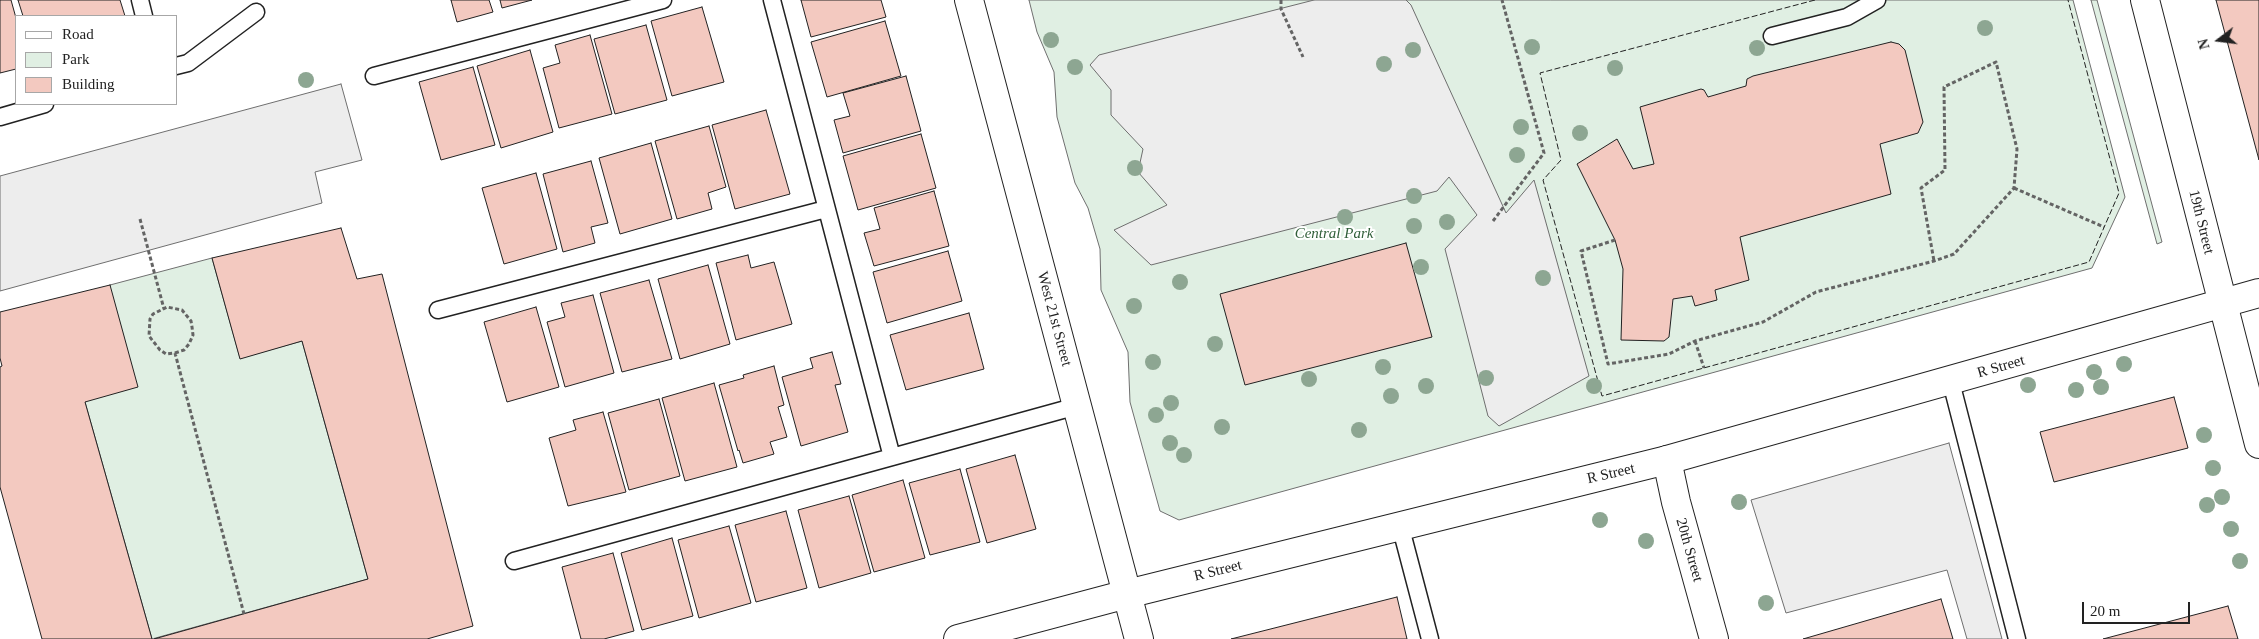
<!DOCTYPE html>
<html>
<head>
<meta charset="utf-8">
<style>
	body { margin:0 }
	#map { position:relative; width:2259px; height:639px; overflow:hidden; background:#fff; font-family:"Times New Roman",serif }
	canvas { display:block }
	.legend { position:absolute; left:15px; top:15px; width:162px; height:90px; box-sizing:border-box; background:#fff; border:1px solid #a7a7a7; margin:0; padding:6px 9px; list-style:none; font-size:15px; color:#222 }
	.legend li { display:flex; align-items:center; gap:10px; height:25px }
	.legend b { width:25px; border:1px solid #a7a7a7 }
	.north { position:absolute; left:2194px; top:15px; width:50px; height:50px; -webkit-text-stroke:4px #fff; paint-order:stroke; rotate:255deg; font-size:14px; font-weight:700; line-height:20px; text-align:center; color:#222 }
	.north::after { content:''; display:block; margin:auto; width:18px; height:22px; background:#222; clip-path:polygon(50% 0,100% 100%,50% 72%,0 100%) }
	.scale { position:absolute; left:2082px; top:602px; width:108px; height:22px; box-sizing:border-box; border:2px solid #222; border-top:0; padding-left:6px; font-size:15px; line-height:18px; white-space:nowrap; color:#222; -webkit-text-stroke:4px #fff; paint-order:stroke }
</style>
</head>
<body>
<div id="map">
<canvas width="2259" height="639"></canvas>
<ul class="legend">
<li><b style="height:6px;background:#fff"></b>Road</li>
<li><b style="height:14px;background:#e0efe3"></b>Park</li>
<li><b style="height:14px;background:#f3c9c0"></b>Building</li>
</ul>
<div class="north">N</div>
<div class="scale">20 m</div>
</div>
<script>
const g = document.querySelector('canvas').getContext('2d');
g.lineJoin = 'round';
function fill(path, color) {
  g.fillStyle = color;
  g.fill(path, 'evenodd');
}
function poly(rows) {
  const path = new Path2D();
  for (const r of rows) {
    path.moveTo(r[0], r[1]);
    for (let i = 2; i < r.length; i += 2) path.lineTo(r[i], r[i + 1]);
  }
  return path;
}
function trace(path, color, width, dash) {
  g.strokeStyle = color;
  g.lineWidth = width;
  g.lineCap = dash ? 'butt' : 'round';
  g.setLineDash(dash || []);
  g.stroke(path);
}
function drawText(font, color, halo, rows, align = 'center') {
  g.font = font + ' "Times New Roman",serif';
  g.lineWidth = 4;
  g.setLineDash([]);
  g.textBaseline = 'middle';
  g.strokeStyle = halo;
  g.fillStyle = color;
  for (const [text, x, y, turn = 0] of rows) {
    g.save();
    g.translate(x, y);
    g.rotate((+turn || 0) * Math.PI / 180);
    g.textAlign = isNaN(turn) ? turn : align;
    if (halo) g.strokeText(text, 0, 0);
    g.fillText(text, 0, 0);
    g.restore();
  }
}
const green = poly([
	[1029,0,2073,0,2125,197,2092,268,1179,520,1160,511,1130,402,1128,352,1101,290,1100,249,1088,208,1075,183,1057,117,1054,72,1037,32,1029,0],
	[2091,0,2097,0,2162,242,2157,244,2091,0],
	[212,258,240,358,302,341,368,579,152,639,85,402,110,285,212,258]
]);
fill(green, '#e0efe3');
trace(green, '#6f6f6f', 1);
const parking = poly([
	[1314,0,1406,0,1411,5,1506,213,1534,180,1589,376,1499,426,1488,416,1445,249,1477,215,1449,177,1437,191,1151,265,1114,230,1167,205,1138,172,1143,149,1111,115,1111,90,1090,65,1099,55,1314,0],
	[341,84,362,160,315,172,322,203,0,291,0,176,341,84],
	[1949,443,2002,639,1967,639,1947,570,1786,613,1751,500,1949,443]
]);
fill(parking, '#ededed');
trace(parking, '#6f6f6f', 1);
const building = poly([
	[0,0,11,0,16,18,16,69,0,73,0,0],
	[18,0,120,0,125,16,23,16,18,0],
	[451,0,489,0,493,12,457,22,451,0],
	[500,0,532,0,502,8,500,0],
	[801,0,881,0,886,17,811,37,801,0],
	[2216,0,2259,0,2259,160,2216,0],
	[702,7,724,82,672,96,651,21,702,7],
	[885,21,901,76,827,97,811,42,885,21],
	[646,25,667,100,615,114,594,39,646,25],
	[590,35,612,114,559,128,543,68,560,63,555,45,590,35],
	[1891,42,1899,44,1905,50,1923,122,1918,133,1880,144,1891,194,1740,237,1749,280,1715,290,1717,300,1695,306,1692,296,1673,299,1669,337,1664,341,1621,340,1623,269,1615,240,1577,164,1617,139,1633,169,1654,164,1640,107,1701,89,1704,90,1708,97,1746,86,1747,79,1753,76,1891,42],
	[530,50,553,132,501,148,477,66,530,50],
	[473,67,495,145,441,160,419,82,473,67],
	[906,76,921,131,843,153,834,120,850,116,843,93,906,76],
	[766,110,790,194,735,209,712,125,766,110],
	[709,126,726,187,708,193,712,209,677,219,655,141,709,126],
	[921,134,936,188,858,210,843,156,921,134],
	[651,143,672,219,620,234,599,158,651,143],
	[591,161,608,223,591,227,595,243,563,252,543,174,591,161],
	[536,173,557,249,504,264,482,188,536,173],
	[934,191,949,246,874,266,864,233,880,229,874,208,934,191],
	[341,228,357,279,382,274,473,626,427,639,154,639,368,579,302,341,240,359,212,258,341,228],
	[1406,243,1432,337,1245,385,1220,294,1406,243],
	[948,251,962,301,887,323,873,272,948,251],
	[748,255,751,268,774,262,792,324,736,340,716,263,748,255],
	[708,265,730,344,680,359,658,279,708,265],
	[649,280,672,359,622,372,600,293,649,280],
	[110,285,138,387,85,402,152,639,42,639,0,487,0,367,2,366,0,358,0,312,110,285],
	[593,295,614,373,565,387,547,322,565,317,561,303,593,295],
	[536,307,559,387,507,402,484,322,536,307],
	[969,313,984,369,906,390,890,335,969,313],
	[832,352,841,384,835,385,848,432,801,446,782,377,813,368,810,358,832,352],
	[774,366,784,405,778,407,787,437,770,442,774,454,743,463,739,450,738,451,719,385,744,378,743,375,774,366],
	[714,383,737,467,685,481,662,398,714,383],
	[2174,397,2188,448,2054,482,2040,432,2174,397],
	[659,399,680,476,629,490,608,413,659,399],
	[603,412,626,492,568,506,549,438,576,430,573,420,603,412],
	[1015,455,1036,529,987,543,966,469,1015,455],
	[960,469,980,542,930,555,909,483,960,469],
	[903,480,925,558,874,572,852,495,903,480],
	[849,496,871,573,819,588,798,510,849,496],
	[786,511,807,588,756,602,735,525,786,511],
	[729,526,751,603,699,618,678,540,729,526],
	[672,538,693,616,642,630,621,553,672,538],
	[613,553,634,631,604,639,581,639,562,567,613,553],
	[1397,597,1407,639,1231,639,1397,597],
	[1941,599,1953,639,1803,639,1941,599],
	[2228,606,2238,639,2103,639,2228,606]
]);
fill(building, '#f3c9c0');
trace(building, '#222', 1);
const lane = poly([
	[140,0,144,16],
	[772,0,892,457,1077,406],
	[1772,36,1847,17,1877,0],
	[176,66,188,63,256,12],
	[374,76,663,0],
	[0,117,45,104],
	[438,310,826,209],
	[1951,382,2017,639],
	[1400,525,1430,639],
	[514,561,892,457]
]);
const street = poly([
	[958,639,1127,594,1667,460,2259,293]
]);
const secondary = poly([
	[969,0,1139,639],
	[2145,0,2259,444],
	[1667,460,1676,502,1714,639]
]);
trace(lane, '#222', 19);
trace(street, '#222', 30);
trace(secondary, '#222', 30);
trace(poly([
	[1281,0,1281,9,1303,57],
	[2014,188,2104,227],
	[140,219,164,309],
	[1493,221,1544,153,1502,0],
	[1615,240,1581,251,1608,364,1669,354,1695,341,1763,322,1816,292,1934,261,1954,254,2014,188,2017,149,1996,62,1944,87,1945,170,1921,188,1934,261],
	[1695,341,1704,368],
	[175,353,184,350,189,344,193,335,192,327,191,321,182,310,167,307,153,314,150,319,149,336,160,350,166,354,175,353,244,614]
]), '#646464', 3, [4, 2.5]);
trace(lane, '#fff', 16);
trace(street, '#fff', 28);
trace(secondary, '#fff', 28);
trace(poly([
	[1815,0,1540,73,1561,160,1543,180,1602,396,2089,262,2119,193,2068,0]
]), '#222', 1, [6, 2.5]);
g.fillStyle = '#8da692';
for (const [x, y] of [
	[1985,28],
	[1051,40],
	[1532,47],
	[1757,48],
	[1413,50],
	[1384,64],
	[1075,67],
	[1615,68],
	[306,80],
	[1521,127],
	[1580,133],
	[1517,155],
	[1135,168],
	[1414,196],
	[1345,217],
	[1447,222],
	[1414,226],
	[1421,267],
	[1543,278],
	[1180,282],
	[1134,306],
	[1215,344],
	[1153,362],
	[2124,364],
	[1383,367],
	[2094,372],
	[1486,378],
	[1309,379],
	[2028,385],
	[1426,386],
	[1594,386],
	[2101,387],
	[2076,390],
	[1391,396],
	[1171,403],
	[1156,415],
	[1222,427],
	[1359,430],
	[2204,435],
	[1170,443],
	[1184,455],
	[2213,468],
	[2222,497],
	[1739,502],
	[2207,505],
	[1600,520],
	[2231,529],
	[1646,541],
	[2240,561],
	[1766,603]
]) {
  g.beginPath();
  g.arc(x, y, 8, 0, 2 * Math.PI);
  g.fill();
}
drawText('15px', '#222', '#fff', [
	["19th Street",2201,222,76],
	["West 21st Street",1054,319,75],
	["R Street",2001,367,-16],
	["R Street",1611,474,-13],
	["20th Street",1689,550,74],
	["R Street",1218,571,-14]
]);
drawText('italic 15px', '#2f5e38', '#fff', [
	["Central Park",1334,234]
]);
</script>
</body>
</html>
